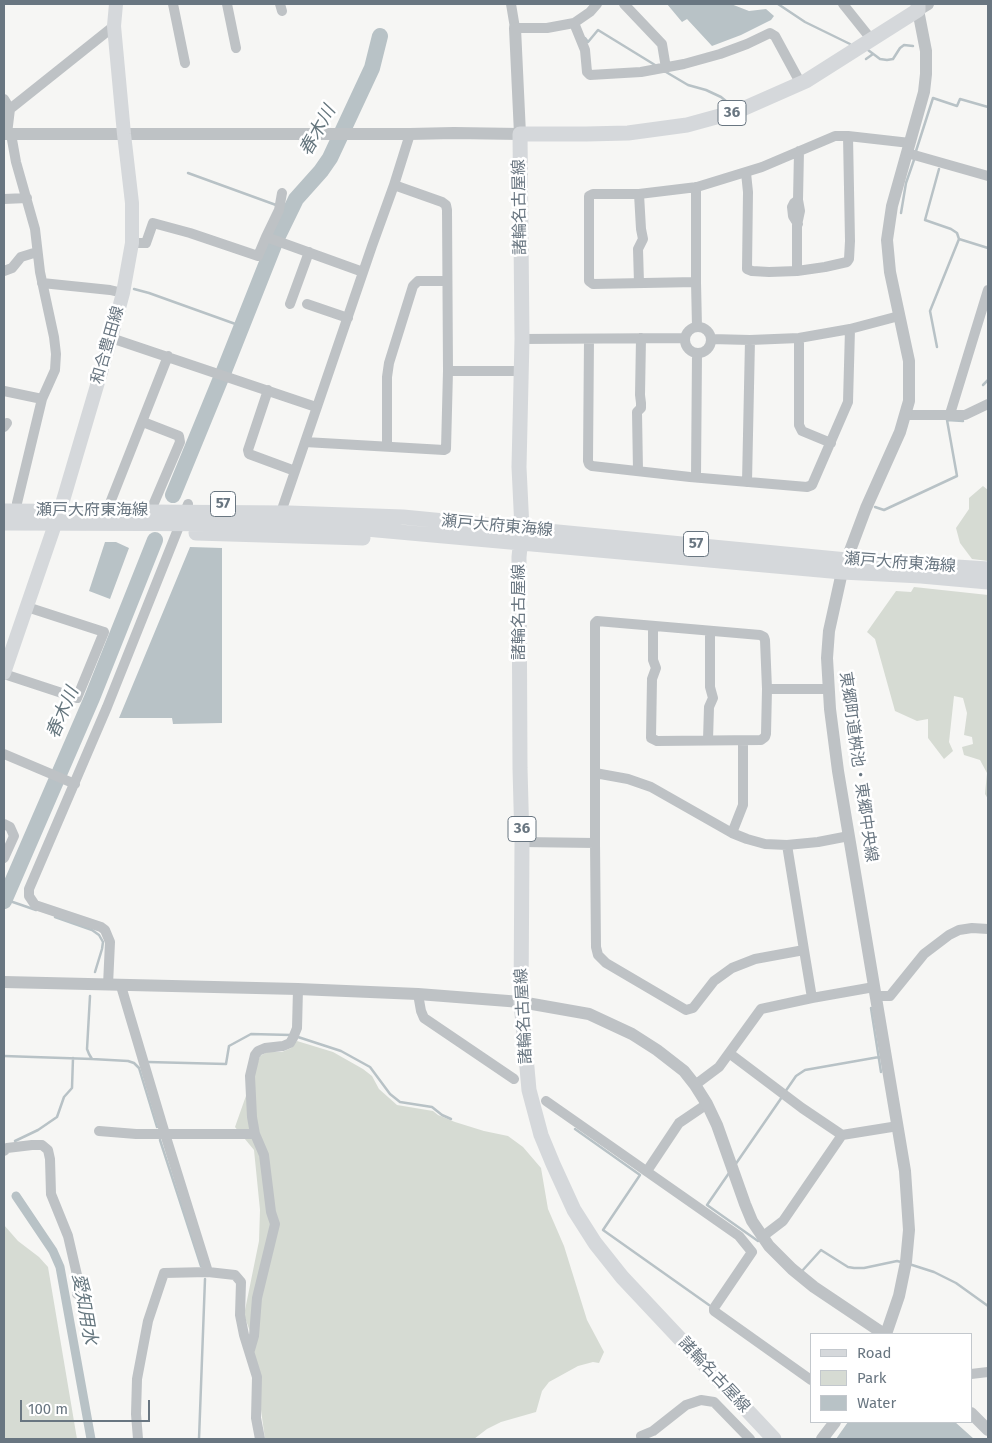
<!DOCTYPE html>
<html>
<head>
<meta charset="utf-8">
<style>
	body { margin:0 }
	#map { position:relative; width:992px; height:1443px; overflow:hidden; background:#f6f6f4; font-family:"Fira Sans",sans-serif }
	canvas { display:block }
	.frame { position:absolute; inset:0; border:5px solid #697681; pointer-events:none }
	.legend { position:absolute; left:810px; top:1333px; width:162px; height:90px; box-sizing:border-box; background:#fff; border:1px solid #c3c8cd; margin:0; padding:6px 9px; list-style:none; font-size:15px; color:#697681 }
	.legend li { display:flex; align-items:center; gap:10px; height:25px }
	.legend b { width:25px; border:1px solid #c3c8cd }
	.scale { position:absolute; left:20px; top:1400px; width:130px; height:22px; box-sizing:border-box; border:2px solid #697681; border-top:0; padding-left:6px; font-size:15px; line-height:18px; white-space:nowrap; color:#697681; -webkit-text-stroke:4px #fff; paint-order:stroke }
</style>
</head>
<body>
<div id="map">
<canvas width="992" height="1443"></canvas>
<div class="frame"></div>
<ul class="legend">
<li><b style="height:6px;background:#d5d8db"></b>Road</li>
<li><b style="height:14px;background:#d6dbd3"></b>Park</li>
<li><b style="height:14px;background:#b8c2c6"></b>Water</li>
</ul>
<div class="scale">100 m</div>
</div>
<script>
const g = document.querySelector('canvas').getContext('2d');
g.lineJoin = 'round';
function fill(path, color) {
  g.fillStyle = color;
  g.fill(path, 'evenodd');
}
function poly(rows) {
  const path = new Path2D();
  for (const r of rows) {
    if (r.length === 3) {
      path.moveTo(r[0] + r[2], r[1]);
      path.arc(r[0], r[1], r[2], 0, 2 * Math.PI);
      continue;
    }
    path.moveTo(r[0], r[1]);
    for (let i = 2; i < r.length; i += 2) path.lineTo(r[i], r[i + 1]);
  }
  return path;
}
function trace(path, color, width, dash) {
  g.strokeStyle = color;
  g.lineWidth = width;
  g.lineCap = dash ? 'butt' : 'round';
  g.setLineDash(dash || []);
  g.stroke(path);
}
function drawText(font, color, halo, rows, align = 'center') {
  g.font = font + ' "Fira Sans","Noto Sans JP",sans-serif';
  g.lineWidth = 5;
  g.setLineDash([]);
  g.textBaseline = 'middle';
  g.strokeStyle = halo;
  g.fillStyle = color;
  for (const [text, x, y, turn = 0] of rows) {
    g.save();
    g.translate(x, y);
    g.rotate((+turn || 0) * Math.PI / 180);
    g.textAlign = isNaN(turn) ? turn : align;
    if (halo) g.strokeText(text, 0, 0);
    g.fillText(text, 0, 0);
    g.restore();
  }
}
fill(poly([
	[983,486,988,490,988,561,972,559,960,543,956,528,969,509,969,498],
	[914,587,988,595,988,799,985,794,987,773,980,760,964,755,962,747,973,744,972,737,964,735,967,713,963,698,954,696,949,742,953,751,944,759,928,738,928,719,917,721,895,711,875,639,867,632,896,591,911,592],
	[297,1041,333,1052,363,1069,372,1076,379,1089,397,1105,433,1111,438,1115,455,1122,484,1131,508,1136,523,1147,541,1168,548,1209,564,1246,587,1320,604,1352,599,1363,593,1362,578,1366,549,1382,542,1391,536,1412,501,1422,487,1429,474,1439,265,1439,253,1352,255,1345,244,1315,259,1241,260,1210,254,1150,235,1127,260,1056,267,1052,282,1052,291,1048],
	[4,1225,18,1241,39,1257,48,1267,77,1439,4,1439]
]), '#d6dbd3');
fill(poly([
	[667,4,731,4,749,11,766,9,774,16,771,20,741,35,712,46,687,19,682,22],
	[105,542,116,542,129,548,110,599,89,591],
	[190,547,222,548,222,723,173,724,172,718,119,718],
	[848,1422,955,1422,974,1439,836,1439]
]), '#b8c2c6');
trace(poly([
	[778,4,805,22,850,44],
	[585,38,588,42,598,30,655,65],
	[868,50,880,59,887,60,893,59,900,48,904,45,913,46],
	[866,59,873,54],
	[666,72,688,85,706,90,721,97,732,106],
	[916,151,933,98,957,106,960,99,988,107],
	[188,173,276,205],
	[282,210,288,214],
	[901,213,906,183,915,157],
	[959,239,988,248],
	[134,289,149,293,241,326],
	[937,347,930,311,959,239,957,233,951,229,925,220,939,169],
	[983,385,988,380],
	[875,507,884,510,957,476,947,420,963,421],
	[4,899,36,910],
	[55,917,92,930,99,935,103,942,102,949,95,972],
	[90,996,87,1049,89,1054,92,1059,128,1061,134,1063,139,1068,157,1127],
	[871,1008,881,1072],
	[298,1037,341,1051,370,1067,390,1094,400,1102,432,1107,442,1115,451,1119],
	[4,1056,92,1059],
	[148,1062,226,1064,229,1046,251,1034,291,1035],
	[785,1092,796,1076,805,1070,879,1057],
	[575,1129,640,1175,603,1230,709,1305],
	[160,1140,201,1266],
	[15,1141,38,1130,57,1117,64,1097,72,1088,73,1058],
	[735,1165,782,1097],
	[729,1173,707,1205,758,1241],
	[909,1264,934,1272,956,1283,988,1306],
	[802,1271,821,1250,848,1267,854,1268,864,1268,897,1261,901,1262],
	[199,1439,205,1279]
]), '#b8c2c6', 2.5);
trace(poly([
	[16,1196,53,1251,60,1267,91,1439]
]), '#b8c2c6', 9);
trace(poly([
	[277,238,296,199,321,171,330,158,372,68,380,36],
	[224,371,274,245],
	[173,495,221,378],
	[4,901,92,698,155,540]
]), '#b8c2c6', 16);
trace(poly([
	[173,4,185,63],
	[227,4,236,48],
	[280,4,282,11],
	[511,4,515,28,547,28,574,23,590,12,597,4],
	[624,4,662,44,666,68],
	[843,4,871,39],
	[574,23,585,50,587,72,590,75,641,72,684,64,720,54,747,44,770,33,775,36,801,84],
	[4,99,10,109,7,134],
	[10,109,114,26],
	[11,134,16,162,35,229,40,272,54,337,56,354,55,370,42,399,17,503],
	[907,153,988,176],
	[746,173,748,192,747,269,752,271,769,272,797,271,825,267,847,262,849,259,850,241,848,136],
	[4,199,27,198],
	[798,224,793,216,792,207,794,203,798,200],
	[266,237,279,210,282,193],
	[132,243,146,243,153,223,190,233,258,256,266,237,363,272],
	[4,271,12,268,21,257,37,252],
	[797,271,797,225,800,211,798,200,799,151],
	[696,282,696,187],
	[42,283,110,290,123,293],
	[639,283,638,249,643,239,641,229,639,194],
	[290,304,309,252],
	[307,304,348,318],
	[697,327,696,282,593,284,589,281,589,196,593,194,639,194,697,187,762,167,835,136,848,136,910,143],
	[698,340,13],
	[111,338,316,407],
	[799,338,799,425,802,431,831,443],
	[522,339,685,338],
	[589,339,588,461,589,464,592,466,690,477,807,487,812,485,848,402,850,329],
	[711,339,750,340,799,338,850,329,899,316],
	[448,371,521,371],
	[268,390,248,450,249,454,295,471],
	[4,391,42,399],
	[950,414,988,290],
	[906,415,965,415,988,404],
	[143,422,179,436,180,442,154,503],
	[4,427,7,423],
	[305,442,444,450,446,449,448,371,447,210,446,205,442,202,394,185],
	[387,446,387,377,389,363,413,286,418,281,447,281],
	[638,471,637,412,641,408,641,403,640,395,641,338],
	[696,477,697,353],
	[747,482,750,340],
	[110,503,168,356],
	[279,518,372,246,394,185,410,134],
	[4,674,77,698,104,632,27,607],
	[767,689,828,689],
	[708,740,709,707,713,698,710,687,710,631],
	[4,754,75,784],
	[595,773,628,779,651,787,732,833,747,839,765,844,787,845,804,950],
	[4,824,10,827,14,836,4,858],
	[732,833,743,805,743,741],
	[522,842,595,843,596,947,598,955,606,963,686,1010,693,1008,714,981,732,968,755,959,804,950,812,998],
	[595,843,595,623,597,621,760,635,764,637,765,640,767,689,766,734,765,737,761,740,657,741,651,738,652,679,656,668,653,660,653,627],
	[787,845,818,842,849,836],
	[108,985,110,942,105,930,101,927,35,905,29,896,29,889,107,707,188,504],
	[121,986,165,1134,208,1272],
	[418,994,421,1011,424,1018,514,1079],
	[877,996,890,996,924,954,949,935,959,930,972,928,988,929],
	[729,1053,802,1108,842,1135],
	[695,1085,719,1067,761,1009,812,998,874,987],
	[546,1101,739,1236,752,1252,714,1308,714,1311,811,1380],
	[99,1131,136,1134,255,1134],
	[4,1151,7,1148,32,1145,42,1145,48,1150,50,1159,51,1194,68,1236,77,1275,77,1294],
	[647,1171,679,1123,707,1104],
	[762,1237,783,1221,842,1135,898,1126],
	[250,1350,254,1336,257,1298,275,1224,271,1212,264,1155,255,1134,252,1117,250,1076,255,1055,258,1051,265,1048,283,1046,290,1043,293,1038,297,1028,298,989],
	[971,1374,988,1372],
	[641,1436,653,1431,686,1405,701,1400,714,1402,750,1439],
	[138,1439,136,1414,137,1379,148,1321,164,1273,208,1272,235,1275,241,1282,240,1315,244,1335,257,1377,256,1418,260,1439]
]), '#bec2c5', 10);
trace(poly([
	[4,134,410,134,454,133,520,134,515,28],
	[4,982,298,989,418,994,521,1002,589,1014,632,1034,657,1050,684,1071,695,1085,707,1104,717,1125,745,1204,752,1221,769,1246,792,1269,814,1287,884,1334],
	[886,1334,899,1296,906,1262,909,1230,905,1171,838,771,830,709,827,658,829,631,842,572,866,508,900,432,909,401,909,361,890,272,887,240,892,206,924,92,926,74,926,51,918,10,928,4],
	[971,1413,988,1430],
	[822,1439,835,1422]
]), '#bec2c5', 12);
trace(poly([
	[4,673,62,504,111,338,123,293,132,243,132,203,124,134,114,26,116,4]
]), '#d5d8db', 14);
trace(poly([
	[4,511,289,513,403,517,847,560,988,569],
	[4,523,282,524,333,526,842,572,921,576,988,582],
	[196,533,363,538],
	[774,1439,622,1277,595,1243,574,1210,553,1164,541,1135,529,1090,521,1002,522,842,520,768,519,557,522,529,519,467,522,339,520,134,586,134,628,133,687,125,738,111,806,81,918,10,918,4]
]), '#d5d8db', 15);
for (const [x, y, w] of [
	[732,113,28],
	[223,504,25],
	[696,544,25],
	[522,829,28]
]) {
  const box = new Path2D();
  box.roundRect(x - w / 2, y - 12.5, w, 25, 4);
  g.fillStyle = '#fff';
  g.fill(box);
  trace(box, '#697681', 1);
}
drawText('bold 15px', '#697681', null, [
	["36",732,113],
	["57",223,504],
	["57",696,544],
	["36",522,829]
]);
drawText('16px', '#697681', '#fff', [
	["諸輪名古屋線",520,207,-91],
	["和合豊田線",108,345,-74],
	["瀬戸大府東海線",92,511],
	["瀬戸大府東海線",497,526,5],
	["瀬戸大府東海線",900,563,4],
	["諸輪名古屋線",520,612,-90],
	["東郷町道桝池・東郷中央線",858,767,82],
	["諸輪名古屋線",524,1016,-93],
	["諸輪名古屋線",714,1375,47]
]);
drawText('italic 18px', '#65767e', '#fff', [
	["春木川",318,131,-61],
	["春木川",63,713,-67],
	["愛知用水",84,1309,80]
]);
</script>
</body>
</html>
